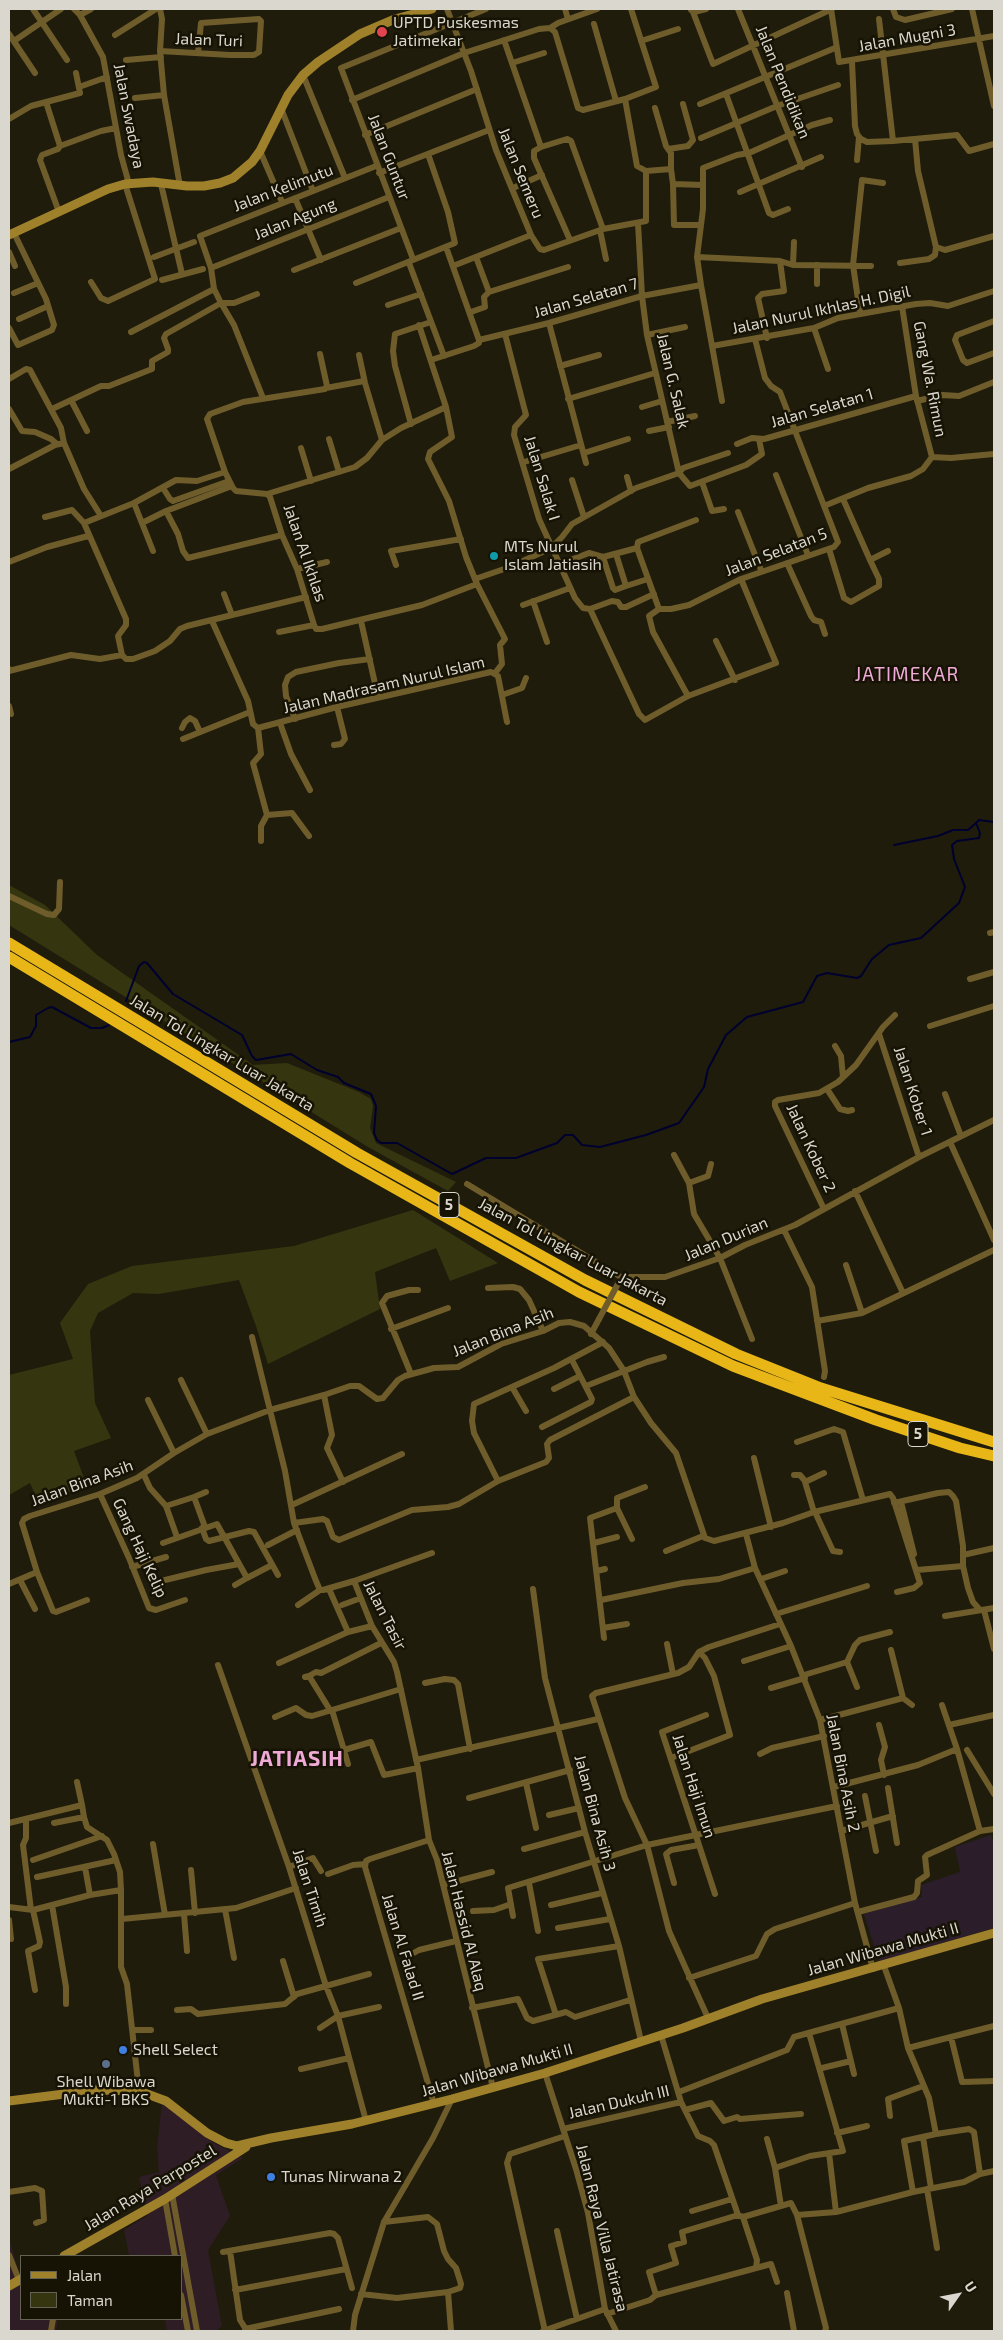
<!DOCTYPE html>
<html>
<head>
<meta charset="utf-8">
<style>
	body { margin:0 }
	#map { position:relative; width:1003px; height:2340px; overflow:hidden; background:#1f1c0c; font-family:"Exo 2",sans-serif }
	canvas { display:block }
	.frame { position:absolute; inset:0; border:10px solid #dad8ce; pointer-events:none }
	.legend { position:absolute; left:20px; top:2255px; width:162px; height:65px; box-sizing:border-box; background:#161304; border:1px solid #646255; margin:0; padding:6px 9px; list-style:none; font-size:15px; color:#dad8ce }
	.legend li { display:flex; align-items:center; gap:10px; height:25px }
	.legend b { width:25px; border:1px solid #646255 }
	.north { position:absolute; left:933px; top:2270px; width:50px; height:50px; -webkit-text-stroke:4px #161304; paint-order:stroke; rotate:57deg; font-size:14px; font-weight:700; line-height:20px; text-align:center; color:#dad8ce }
	.north::after { content:''; display:block; margin:auto; width:18px; height:22px; background:#dad8ce; clip-path:polygon(50% 0,100% 100%,50% 72%,0 100%) }
</style>
</head>
<body>
<div id="map">
<canvas width="1003" height="2340"></canvas>
<div class="frame"></div>
<ul class="legend">
<li><b style="height:6px;background:#a0812b"></b>Jalan</li>
<li><b style="height:14px;background:#353610"></b>Taman</li>
</ul>
<div class="north">U</div>
</div>
<script>
const g = document.querySelector('canvas').getContext('2d');
g.lineJoin = 'round';
function fill(path, color) {
  g.fillStyle = color;
  g.fill(path, 'evenodd');
}
function poly(rows) {
  const path = new Path2D();
  for (const r of rows) {
    path.moveTo(r[0], r[1]);
    for (let i = 2; i < r.length; i += 2) path.lineTo(r[i], r[i + 1]);
  }
  return path;
}
function trace(path, color, width, dash) {
  g.strokeStyle = color;
  g.lineWidth = width;
  g.lineCap = dash ? 'butt' : 'round';
  g.setLineDash(dash || []);
  g.stroke(path);
}
function drawText(font, color, halo, rows, align = 'center') {
  g.font = font + ' "Exo 2",sans-serif';
  g.lineWidth = 5;
  g.setLineDash([]);
  g.textBaseline = 'middle';
  g.strokeStyle = halo;
  g.fillStyle = color;
  for (const [text, x, y, turn = 0] of rows) {
    g.save();
    g.translate(x, y);
    g.rotate((+turn || 0) * Math.PI / 180);
    g.textAlign = isNaN(turn) ? turn : align;
    if (halo) g.strokeText(text, 0, 0);
    g.fillText(text, 0, 0);
    g.restore();
  }
}
fill(poly([
	[162,2101,214,2143,243,2158,216,2175,230,2216,208,2250,222,2326,216,2331,167,2331,165,2319,181,2319,181,2256,129,2255,124,2230,147,2216,139,2177,159,2172,157,2149],
	[9,2244,11,2244,21,2281,21,2319,58,2319,56,2331,9,2331]
]), '#2e1d24');
fill(poly([
	[991,1835,994,1844,994,1928,879,1962,864,1914,922,1897,921,1885,960,1872,955,1847]
]), '#2b1d2a');
fill(poly([
	[9,885,45,905,97,955,253,1065,287,1063,359,1092,371,1099,373,1106,370,1128,376,1143,456,1182,448,1191,368,1147,9,925],
	[413,1210,498,1263,450,1281,436,1248,375,1272,380,1309,268,1364,256,1326,239,1280,159,1294,133,1293,98,1313,90,1331,95,1403,111,1438,74,1451,87,1486,39,1503,30,1483,9,1495,9,1375,73,1359,60,1323,88,1284,132,1266,294,1246]
]), '#353610');
trace(poly([
	[894,845,938,836,953,830,968,830,976,823],
	[126,1001,139,966,144,962,147,963,173,994,242,1035,252,1056,256,1060,291,1054,317,1070,338,1077,344,1083,371,1094,376,1106,374,1133,377,1140,381,1143,397,1143,452,1174,486,1158,516,1158,557,1143,565,1135,573,1135,582,1145,600,1147,646,1135,679,1123,704,1087,708,1069,726,1035,747,1017,803,1002,817,976,827,973,857,978,861,976,872,959,889,945,921,938,959,903,965,887,954,859,952,845,957,841,979,838,980,833,976,823,979,820,994,822],
	[9,1042,30,1037,36,1026,36,1015,48,1008,52,1007,91,1028,102,1028,109,1025]
]), '#00002f', 2);
trace(poly([
	[33,9,67,60],
	[74,9,80,15,91,9],
	[160,9,162,19,160,51,164,95,180,186],
	[447,9,471,71,496,150,531,235,540,249,544,250,603,229,646,221,646,171],
	[565,9,568,19],
	[738,9,802,167],
	[831,9,839,62,994,36],
	[893,9,896,17,905,20,952,9],
	[972,9,994,106],
	[691,10,694,12,706,9],
	[693,12,713,64,832,9],
	[80,15,103,57,121,155,129,184],
	[879,19,893,141],
	[594,24,616,101],
	[550,28,558,23,597,9],
	[9,34,35,73],
	[115,35,156,9],
	[504,40,541,147],
	[14,41,61,9],
	[641,41,678,29],
	[160,51,230,55,254,55,259,52,261,21,259,19,201,23,198,53],
	[126,60,161,57],
	[852,62,855,126,857,134,861,139,867,142,893,141,957,135,969,151,994,144],
	[512,63,544,53],
	[303,75,345,178],
	[79,87,107,77],
	[726,94,769,213,773,215,788,209],
	[135,98,164,95],
	[625,99,637,166,646,171],
	[352,100,464,53,539,29,550,28,555,32,578,108,583,110,625,99,656,87,631,9],
	[46,102,60,146,58,149,42,155,40,160,59,212],
	[700,104,835,48],
	[281,108,313,191],
	[655,108,666,146,671,153,671,169],
	[9,119,31,106,80,93,76,73],
	[365,135,477,89],
	[701,138,777,106,838,85],
	[915,139,918,171,936,247,945,250,994,236],
	[60,146,101,131,116,128],
	[668,149,688,146,693,140,683,104],
	[260,151,282,202],
	[857,160,859,137],
	[646,171,671,169,673,184,703,185],
	[379,173,489,130],
	[161,184,182,274],
	[673,184,674,225,701,225],
	[513,188,542,175],
	[740,192,821,157],
	[295,198,321,260],
	[638,223,642,296,647,335,679,473,690,486,746,465,762,454,759,439],
	[600,230,606,259],
	[570,240,534,158,534,151,541,147,567,139,571,141,603,229],
	[446,247,479,340],
	[9,252,15,266],
	[154,257,194,242],
	[476,257,489,292],
	[697,257,780,261,793,265,871,266],
	[413,259,341,68,486,9],
	[409,263,444,356],
	[900,263,929,259,935,255,936,247],
	[793,265,794,242],
	[817,265,817,284],
	[453,266,531,235],
	[211,268,389,197],
	[294,270,401,228],
	[162,280,203,269],
	[91,282,101,298,108,301,155,279,125,184],
	[356,283,455,243,448,212,428,154],
	[14,293,38,283],
	[257,294,234,303,221,303,214,289,211,268,200,236,376,166],
	[388,305,421,294],
	[902,306,916,396,932,457],
	[471,312,485,307,484,297,489,292,568,267],
	[860,313,853,265,862,180,883,183],
	[19,319,48,306],
	[994,321,957,335,955,340,963,360,967,363,994,353],
	[549,323,586,463],
	[9,328,18,345,52,330,54,325,46,299,14,233],
	[814,328,828,369],
	[131,332,214,289],
	[505,334,526,415,515,427,514,435,539,519,575,598,583,608,590,609,612,601,618,602,621,607,626,607,654,594],
	[647,335,685,327],
	[767,338,758,298,762,294,784,291,780,261],
	[479,340,549,323,642,296,701,285],
	[712,346,814,328,838,318,916,304,930,303,948,306,994,291],
	[320,354,327,386,325,389,243,402,210,414,207,419,225,472,233,488,236,491,267,494,270,497,282,535,297,569,314,625,316,629,322,629,422,605,477,584,466,557,449,501,428,459,430,452,452,437,446,407,419,325],
	[359,355,365,383,382,440],
	[431,360,474,346,479,343,479,340],
	[560,366,599,355],
	[9,379,26,369,30,370,61,428,64,443],
	[326,388,364,381],
	[568,399,655,373],
	[71,400,87,431],
	[722,401,701,285,697,257,703,209,703,168,737,155,749,153,812,125,830,120],
	[917,401,942,395,959,396,994,382],
	[642,407,662,401],
	[9,409,22,431,35,432,51,439,57,444],
	[52,409,101,386,109,386,152,369,152,361,168,352,168,349,164,338,166,334,221,303,234,325,263,398],
	[667,422,695,416],
	[411,424,395,366,393,351,395,334,431,322],
	[649,431,669,427],
	[329,439,339,472],
	[737,444,752,438,764,439,916,396],
	[301,448,311,481],
	[584,453,628,439],
	[524,462,581,445],
	[9,469,55,445,64,443,84,489,101,516],
	[225,472,197,481,176,480,134,503,84,523,126,619,126,625,118,636,122,655,126,659,133,659,155,651,170,641,180,629,187,626,306,597],
	[679,473,683,468,728,453],
	[776,475,808,555],
	[627,477,631,491],
	[572,480,584,517],
	[702,482,712,511,724,509],
	[163,488,170,499,173,501,229,481],
	[267,494,355,467,367,458,382,440,401,428,446,407],
	[843,499,870,560],
	[134,503,153,551],
	[824,506,868,488,911,476,923,469,932,457,951,458,994,454],
	[166,511,232,486],
	[738,512,761,570],
	[45,517,72,510,84,523],
	[142,523,166,511,178,534,183,551,188,558,282,535],
	[829,549,844,598,851,602,879,586,879,579,870,560,888,551],
	[603,557,613,588,615,590,626,586,616,554],
	[9,562,47,547,88,536],
	[787,563,811,616,814,620,821,622,825,634],
	[560,564,589,553,603,557,637,548],
	[396,565,391,551,461,539],
	[297,569,327,562],
	[475,579,510,567,551,548,562,537,572,524,636,488,679,473],
	[477,584,505,639,500,645,502,664,495,673],
	[626,586,648,579],
	[224,594,232,615],
	[533,601,547,642],
	[523,605,570,588],
	[590,609,639,714,645,720,688,696,776,663,741,579],
	[659,609,671,609,689,605,741,579,834,547,838,542,780,392,771,386,765,378,755,339],
	[659,609,637,548,638,542,696,520],
	[659,609,649,616,653,632,688,696],
	[212,621,248,701,253,724,258,728],
	[361,621,378,697],
	[279,632,314,625],
	[716,641,735,680],
	[9,669,9,671,71,655,100,659,122,655],
	[502,695,522,688,526,678],
	[9,706,11,714],
	[295,719,286,696,285,685,288,677,296,672,339,663,370,659],
	[280,723,291,754,310,790],
	[182,728,185,722,190,718,195,721,200,732],
	[258,728,337,707,491,672,498,676,507,722],
	[258,728,261,754,253,763,267,815,261,826,261,841],
	[183,739,250,712],
	[334,745,341,744,345,739,337,707],
	[267,815,292,813,309,836],
	[9,896,47,914,54,915,59,909,60,882],
	[990,933,994,932],
	[970,979,994,972],
	[930,1026,994,1006],
	[879,1034,919,1157],
	[835,1046,841,1056,843,1077],
	[827,1089,840,1109,848,1111,852,1110],
	[945,1094,961,1136],
	[950,1142,994,1240],
	[674,1155,689,1183,694,1214,720,1258,752,1339],
	[689,1183,708,1176,711,1164],
	[467,1184,621,1277,665,1277,720,1258,745,1245,795,1225,919,1157,994,1120],
	[855,1191,903,1293],
	[824,1209,775,1106,775,1102,778,1100,819,1093,838,1082,856,1065,883,1027,895,1015],
	[784,1230,812,1287,825,1371,824,1377],
	[846,1265,862,1313],
	[488,1288,513,1287,520,1289,529,1300,543,1331],
	[817,1321,862,1313,994,1250],
	[391,1329,448,1308],
	[591,1334,599,1319],
	[252,1337,285,1471,294,1523,316,1581,320,1590,323,1590,354,1581,372,1626,394,1662,397,1672,418,1768,429,1840,437,1860,493,2088],
	[411,1374,382,1303,387,1296,409,1290,418,1290],
	[181,1380,207,1434],
	[586,1386,647,1362,664,1357],
	[512,1387,526,1411],
	[554,1389,580,1376],
	[324,1395,332,1435,327,1448,343,1482],
	[148,1400,174,1453],
	[542,1427,591,1402,592,1399,573,1362],
	[797,1442,834,1429,843,1432,863,1500],
	[754,1458,771,1527],
	[144,1475,150,1488,166,1506,194,1497,205,1527],
	[794,1475,800,1475,805,1481],
	[498,1481,474,1433,472,1421,474,1404,554,1368,603,1342],
	[100,1494,129,1558,149,1608,156,1610,185,1600],
	[194,1497,206,1492],
	[901,1502,914,1554],
	[894,1503,938,1493,949,1492,953,1496,956,1501,963,1546,963,1566,968,1588,973,1602,980,1610],
	[292,1505,402,1454],
	[166,1506,177,1537],
	[617,1508,632,1539],
	[814,1512,805,1482,824,1473],
	[815,1512,833,1551,840,1552],
	[294,1523,323,1519,327,1521,333,1537,339,1540,412,1510,448,1507,459,1504,498,1481,546,1462,549,1458,547,1444,550,1440,634,1397],
	[202,1528,206,1539,209,1541,249,1531,254,1532,278,1575],
	[746,1534,755,1568,791,1646,820,1720,855,1903,873,1969],
	[163,1543,217,1524,247,1578,272,1565],
	[594,1543,617,1537],
	[268,1545,297,1530],
	[666,1551,703,1536],
	[963,1555,994,1548],
	[132,1567,166,1557],
	[917,1570,963,1566],
	[597,1571,605,1569],
	[37,1572,53,1611,56,1612,87,1600],
	[761,1579,785,1571],
	[20,1580,35,1609],
	[354,1581,432,1553],
	[157,1582,206,1570,239,1564],
	[9,1584,37,1572,22,1523,24,1519,30,1516,100,1494,137,1478,174,1453,207,1434,270,1410,324,1395,350,1386,359,1386,377,1399,383,1398,398,1380,405,1376,434,1368,458,1367,501,1344,543,1331,559,1323,570,1322,584,1326,609,1348,624,1371,634,1397,651,1423,676,1453,705,1538,714,1541,783,1523,814,1512,890,1494,893,1498,920,1583,914,1588,897,1592],
	[235,1585,247,1578],
	[329,1589,348,1632],
	[533,1589,545,1678,585,1832,619,1946,641,2041],
	[601,1600,683,1583,719,1579,755,1568],
	[298,1605,320,1590],
	[342,1605,361,1598],
	[984,1610,994,1649],
	[776,1614,867,1586],
	[945,1616,994,1608],
	[603,1628,627,1624],
	[604,1638,590,1518,617,1508,617,1498,645,1487],
	[667,1644,673,1674],
	[891,1650,903,1698,912,1705],
	[744,1661,791,1646],
	[847,1662,857,1687],
	[279,1663,348,1632,372,1626],
	[218,1665,289,1867,326,1986,338,2016,366,2121],
	[804,1675,847,1662,855,1645,860,1640,890,1632],
	[309,1676,316,1672,321,1673,381,1643],
	[305,1677,309,1676,330,1710],
	[425,1683,445,1679,454,1680,458,1684,470,1749],
	[771,1688,805,1678],
	[942,1705,957,1749,980,1831],
	[706,1715,662,1732,715,1894],
	[275,1717,296,1708,306,1715,312,1716,332,1710],
	[820,1720,903,1698],
	[879,1725,885,1747,881,1760,884,1775],
	[949,1725,994,1715],
	[344,1750,332,1710,401,1689],
	[967,1750,994,1794],
	[760,1754,772,1748,824,1736],
	[671,1758,730,1735,714,1676,705,1658,699,1652],
	[416,1760,598,1719],
	[348,1764,344,1750,371,1742,384,1775,418,1768],
	[77,1782,82,1805],
	[526,1783,536,1828],
	[834,1787,918,1765,957,1749],
	[888,1788,897,1843],
	[865,1796,876,1851],
	[469,1798,570,1770],
	[549,1815,579,1808],
	[26,1819,26,1838,23,1845,31,1910],
	[9,1823,82,1805,84,1817],
	[54,1823,84,1817,87,1827,107,1840,114,1854,120,1872,121,1890,121,1967,127,1984,139,2091],
	[841,1831,893,1816],
	[429,1840,370,1859,366,1861,365,1867,434,2104],
	[153,1844,165,1915],
	[524,1849,585,1832],
	[449,1857,456,1881],
	[33,1860,102,1836],
	[85,1867,90,1895],
	[289,1867,313,1858,321,1871],
	[191,1870,195,1913],
	[328,1874,353,1865,365,1864],
	[37,1877,116,1860],
	[529,1883,538,1931],
	[674,1883,666,1854,671,1850,699,1845],
	[443,1885,492,1872],
	[52,1905,66,1987,66,2004],
	[551,1905,602,1893],
	[9,1907,33,1910,90,1895,121,1890],
	[225,1909,234,1958],
	[33,1910,40,1942,39,1946,28,1951,35,1990],
	[473,1911,494,1910,511,1904],
	[858,1912,914,1897,917,1893,918,1881,927,1875,925,1857,927,1855,980,1831,994,1829],
	[184,1914,187,1951],
	[513,1916,508,1888,647,1845,837,1806],
	[122,1919,236,1908,296,1888],
	[9,1920,11,1939],
	[558,1928,610,1919],
	[410,1955,419,1950,456,1941],
	[283,1961,294,1997],
	[884,1966,899,2008,908,2048,929,2098,936,2134,969,2129,974,2132,980,2174],
	[689,1978,756,1956,767,1934,775,1929,855,1903],
	[472,2008,518,1999,527,2018,533,2021,566,2012,575,2017,630,2000],
	[177,2010,191,2009,198,2014,285,2004,297,1994,369,1974],
	[556,2015,538,1959,619,1946],
	[708,2018,669,1931,647,1845,625,1798,592,1696,596,1693,678,1673,689,1667,699,1652,709,1647,780,1624],
	[842,2024,854,2074],
	[320,2028,338,2016,379,2007],
	[133,2030,151,2030],
	[661,2035,681,2102,698,2136,710,2141,714,2145,738,2215,743,2217,791,2203,797,2215,836,2212,913,2192,964,2182,980,2174,994,2171],
	[951,2037,962,2082,994,2081],
	[908,2048,994,2026],
	[822,2068,851,2061],
	[301,2069,349,2058],
	[545,2073,576,2169,588,2213,605,2309,616,2331],
	[679,2092,787,2050,794,2037,899,2008],
	[685,2110,711,2103,724,2121,737,2117,740,2119,801,2114],
	[890,2116,888,2099,923,2086],
	[563,2129,681,2102],
	[837,2133,867,2126],
	[923,2137,931,2188],
	[767,2139,775,2168,810,2156,843,2151,809,2033],
	[829,2153,836,2212],
	[775,2168,781,2206],
	[927,2189,937,2248],
	[9,2192,35,2188,42,2191,44,2220,36,2223],
	[913,2192,904,2141,936,2134],
	[172,2194,197,2331],
	[165,2199,175,2256],
	[692,2211,732,2199],
	[738,2215,682,2232,684,2242,671,2246,676,2263,649,2272,656,2295,771,2264,777,2282],
	[797,2215,826,2328,825,2331],
	[743,2217,757,2260,756,2268],
	[384,2222,428,2217,437,2224,444,2251,448,2259,456,2268,461,2284,460,2288,448,2292,451,2331],
	[557,2231,577,2319],
	[230,2251,240,2320,247,2331],
	[223,2252,330,2233,334,2234,338,2238,352,2288],
	[9,2255,19,2280],
	[235,2290,346,2269],
	[787,2293,794,2331],
	[361,2294,397,2298,448,2292],
	[181,2295,188,2331],
	[607,2314,650,2300,656,2295],
	[245,2329,339,2309],
	[51,2331,53,2319],
	[353,2331,355,2315,384,2222,433,2138,452,2099],
	[543,2331,605,2309],
	[545,2331,507,2163,510,2154,565,2136]
]), '#6f5c2b', 6);
trace(poly([
	[9,235,108,189,125,184,153,182,187,186,204,186,220,183,233,178,252,162,260,151,288,95,303,75,318,62,360,34,395,19,432,9],
	[9,2101,96,2090,139,2091,166,2101,207,2133,226,2143,237,2146,271,2138,352,2124,452,2099,545,2073,683,2028,762,1999,994,1933],
	[64,2256,165,2199,246,2147],
	[9,2286,21,2279]
]), '#a0812b', 9);
trace(poly([
	[9,943,357,1153,585,1280,736,1354,821,1388,994,1442],
	[9,957,350,1163,579,1292,733,1366,876,1420,960,1448,994,1456]
]), '#e8b717', 11);
trace(poly([
	[599,1319,620,1280]
]), '#6f5c2b', 6);
for (const [x, y, r, color] of [
	[382,32,6,"#e0444e"],
	[494,556,5,"#0f9aa8"],
	[123,2050,5,"#3f7fe0"],
	[106,2064,5,"#5c6f8a"],
	[271,2177,5,"#3f7fe0"]
]) {
  const dot = new Path2D();
  dot.arc(x, y, r, 0, 2 * Math.PI);
  g.fillStyle = color;
  g.fill(dot);
  trace(dot, '#161304', 2);
}
for (const [x, y, w] of [
	[449,1205,20],
	[918,1434,20]
]) {
  const box = new Path2D();
  box.roundRect(x - w / 2, y - 12.5, w, 25, 4);
  g.fillStyle = '#161304';
  g.fill(box);
  trace(box, '#dad8ce', 1);
}
drawText('bold 15px', '#dad8ce', null, [
	["5",449,1205],
	["5",918,1434]
]);
drawText('16px', '#dad8ce', '#161304', [
	["UPTD Puskesmas",393,23],
	["Jatimekar",393,41],
	["MTs Nurul",504,547],
	["Islam Jatiasih",504,565],
	["Shell Select",133,2050],
	["Shell Wibawa",106,2082,"center"],
	["Mukti-1 BKS",106,2100,"center"],
	["Tunas Nirwana 2",281,2177]
], 'left');
drawText('16px', '#dad8ce', '#161304', [
	["Jalan Mugni 3",907,38,-10],
	["Jalan Turi",209,40,2],
	["Jalan Pendidikan",783,82,68],
	["Jalan Swadaya",129,116,79],
	["Jalan Guntur",389,157,69],
	["Jalan Semeru",521,173,68],
	["Jalan Kelimutu",283,188,-21],
	["Jalan Agung",295,219,-22],
	["Jalan Selatan 7",586,298,-16],
	["Jalan Nurul Ikhlas H. Digil",821,310,-12],
	["Gang Wa. Rimun",930,379,79],
	["Jalan G. Salak",673,381,77],
	["Jalan Selatan 1",822,408,-16],
	["Jalan Salak I",542,478,73],
	["Jalan Selatan 5",776,552,-21],
	["Jalan Al Ikhlas",305,553,71],
	["Jalan Madrasam Nurul Islam",384,685,-13],
	["Jalan Tol Lingkar Luar Jakarta",222,1053,31],
	["Jalan Kober 1",913,1091,72],
	["Jalan Kober 2",811,1148,65],
	["Jalan Durian",726,1239,-23],
	["Jalan Tol Lingkar Luar Jakarta",573,1252,28],
	["Jalan Bina Asih",503,1332,-22],
	["Jalan Bina Asih",82,1483,-20],
	["Gang Haji Kelip",140,1548,65],
	["Jalan Tasir",385,1615,63],
	["Jalan Bina Asih 2",843,1773,79],
	["Jalan Haji Imun",694,1786,72],
	["Jalan Bina Asih 3",595,1813,75],
	["Jalan Timih",310,1888,72],
	["Jalan Hassid Al Alaq",464,1921,76],
	["Jalan Al Falad II",403,1947,73],
	["Jalan Wibawa Mukti II",883,1949,-16],
	["Jalan Wibawa Mukti II",497,2070,-16],
	["Jalan Dukuh III",619,2102,-13],
	["Jalan Raya Parpostel",150,2188,-31],
	["Jalan Raya Villa Jatirasa",602,2228,76]
]);
g.letterSpacing = '1px';
drawText('19px', '#f0aad7', '#161304', [
	["JATIMEKAR",907,675]
]);
g.letterSpacing = '0px';
g.letterSpacing = '1px';
drawText('bold 21px', '#f0aad7', '#161304', [
	["JATIASIH",297,1759]
]);
g.letterSpacing = '0px';
</script>
</body>
</html>
